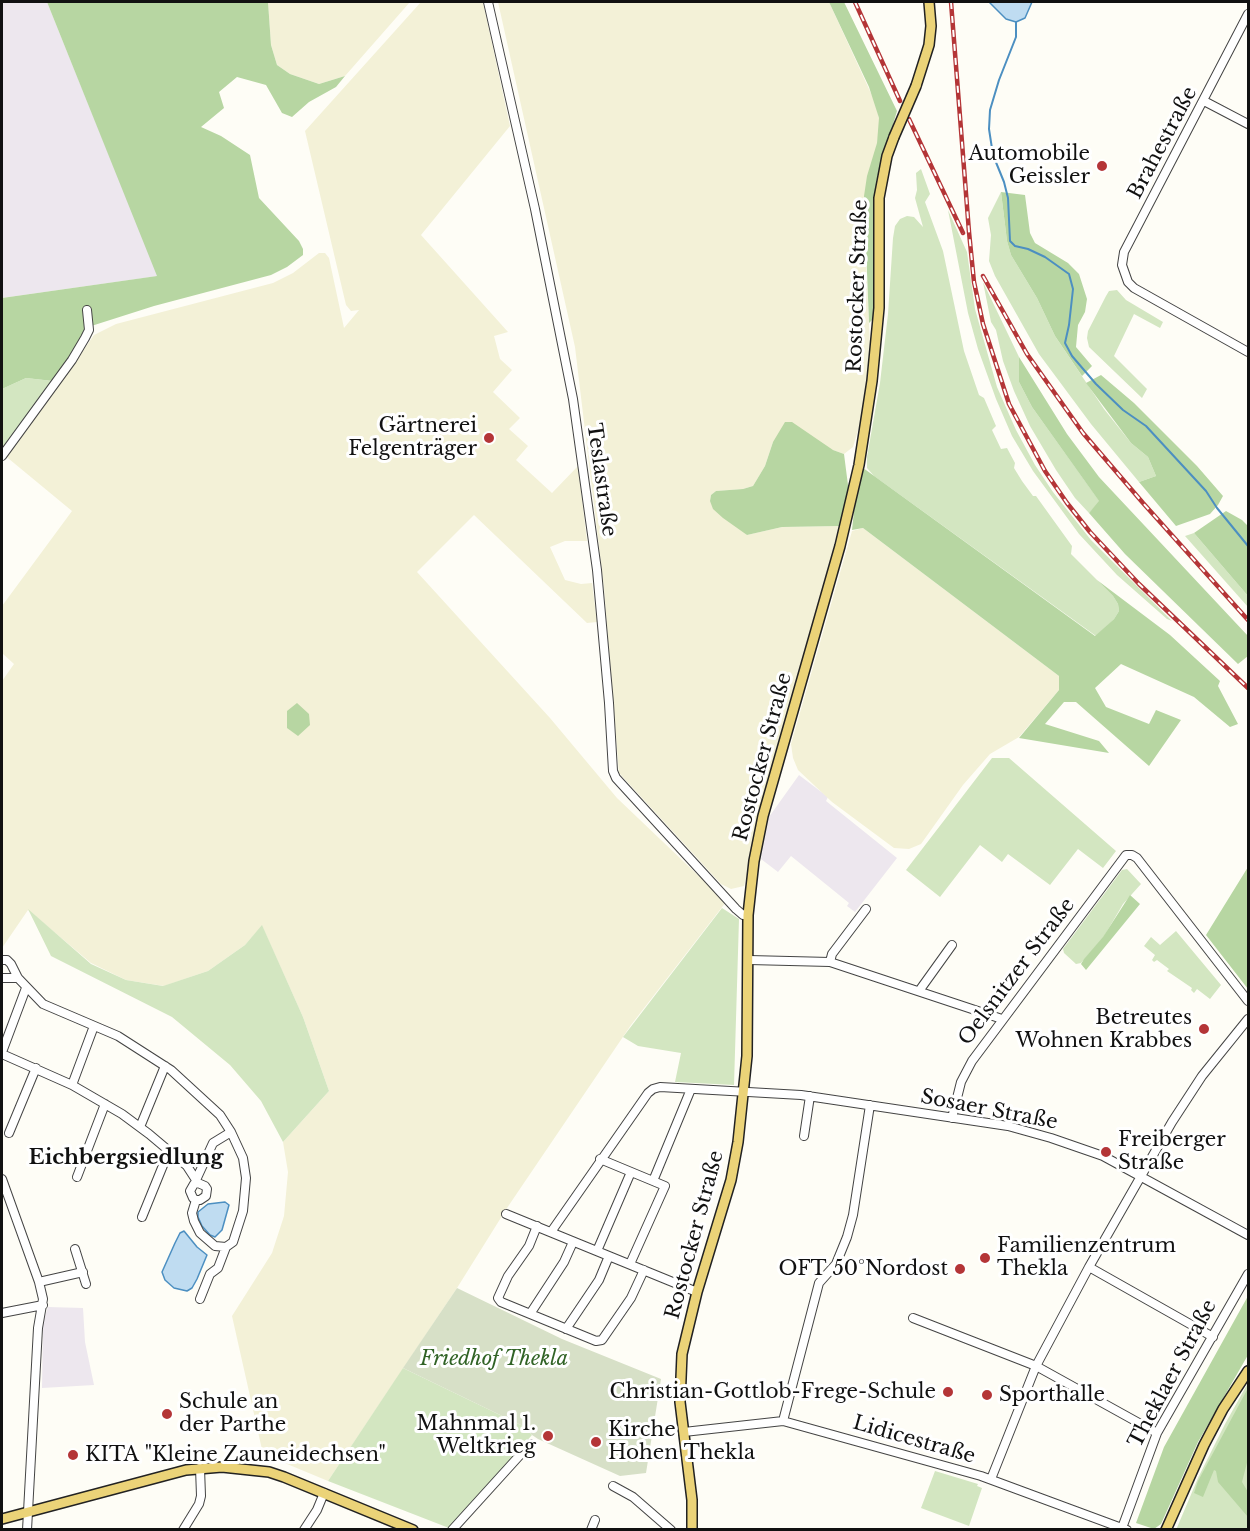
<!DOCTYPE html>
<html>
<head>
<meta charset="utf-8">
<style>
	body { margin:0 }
	#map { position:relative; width:1250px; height:1531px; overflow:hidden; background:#fefdf6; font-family:"Libre Baskerville",serif }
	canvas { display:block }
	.frame { position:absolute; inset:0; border:3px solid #111; pointer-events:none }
</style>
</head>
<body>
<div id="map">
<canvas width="1250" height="1531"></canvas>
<div class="frame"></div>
</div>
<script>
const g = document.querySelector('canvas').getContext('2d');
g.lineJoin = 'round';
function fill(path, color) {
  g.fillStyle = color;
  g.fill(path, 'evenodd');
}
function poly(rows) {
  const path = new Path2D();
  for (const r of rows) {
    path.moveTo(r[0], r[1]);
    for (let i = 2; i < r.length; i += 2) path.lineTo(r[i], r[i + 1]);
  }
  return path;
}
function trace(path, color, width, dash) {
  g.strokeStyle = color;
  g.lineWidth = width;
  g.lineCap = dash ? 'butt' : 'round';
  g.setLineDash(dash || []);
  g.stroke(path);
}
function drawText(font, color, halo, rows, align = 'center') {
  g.font = font + ' "Libre Baskerville",serif';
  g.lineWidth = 6;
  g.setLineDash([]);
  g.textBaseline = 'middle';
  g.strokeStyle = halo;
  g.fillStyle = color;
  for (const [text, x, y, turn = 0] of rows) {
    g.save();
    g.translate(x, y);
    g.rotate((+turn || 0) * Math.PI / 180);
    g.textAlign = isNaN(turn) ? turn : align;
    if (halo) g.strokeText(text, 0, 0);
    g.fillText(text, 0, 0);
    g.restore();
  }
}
fill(poly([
	[2,2,47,2,158,276,2,298],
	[799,775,828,797,826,801,897,858,855,912,847,906,849,903,791,856,778,872,761,859,769,817],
	[48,1307,83,1308,85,1342,94,1385,42,1388,43,1322]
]), '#ede7ee');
fill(poly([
	[268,2,410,2,345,76,319,84,290,74,277,65,271,45],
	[421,2,483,2,510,126,421,235,508,332,494,336,500,359,512,370,493,392,520,418,509,429,528,446,516,460,552,493,578,466,587,541,565,541,550,547,565,580,581,584,592,583,597,622,587,623,474,515,417,572,550,718,617,798,726,902,631,1025,507,1208,457,1288,328,1481,263,1454,232,1316,272,1253,284,1216,288,1172,283,1142,329,1091,303,1017,262,926,245,945,208,971,164,986,126,980,91,963,28,910,2,948,2,681,14,664,2,653,2,606,72,511,3,454,20,430,63,380,94,335,116,324,273,283,293,273,319,253,325,253,329,258,344,328,359,310,351,311,346,305,305,131],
	[498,2,829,2,875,102,879,118,879,132,864,220,870,345,867,380,860,424,853,447,844,454,833,450,773,442,765,466,753,486,743,489,716,491,711,495,710,501,747,535,782,527,839,526,744,886,731,889,721,884,619,773,604,589,575,347],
	[863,528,1059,676,1059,690,1019,737,990,754,963,785,921,844,909,849,894,848,832,802,798,770,793,758,791,744,852,531]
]), '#f3f1d7');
fill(poly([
	[921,169,930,194,925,202,943,251,964,351,979,395,984,398,996,426,992,430,1001,449,1007,448,1015,463,1014,468,1022,481,1033,496,1036,496,1072,546,1071,554,1113,596,1118,604,1119,611,1114,619,1096,636,874,476,867,468,867,457,880,383,888,314,893,238,895,226,900,219,907,216,914,217,923,227,915,198,917,190,916,173],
	[1001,192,1007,241,1011,255,1037,298,1055,336,1104,409,1131,443,1148,457,1156,476,1139,482,1091,424,1039,354,995,276,989,261,991,235,988,218],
	[948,210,967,252,975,309,997,387,1016,430,1035,465,1053,492,1091,540,1172,621,1167,619,1117,575,1079,534,1033,471,1012,436,996,399,978,349,968,313],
	[983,282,1019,357,1019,382,1032,407,1100,502,1089,513,1075,498,1056,470,1030,426,1014,391,1003,361,996,330,991,322],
	[1117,290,1126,300,1163,322,1160,328,1134,314,1114,356,1147,389,1142,398,1089,347,1087,338,1088,331,1106,296,1109,291],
	[26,378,53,381,2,451,2,389],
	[1194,533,1248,596,1248,607,1185,536],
	[992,758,1009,758,1116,851,1103,868,1078,849,1050,885,1008,854,1002,862,980,845,940,897,906,870],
	[1127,869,1141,884,1123,904,1103,938,1081,963,1076,964,1064,953,1063,949,1122,870],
	[722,908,739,919,734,1085,675,1082,681,1053,638,1046,623,1037],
	[28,909,91,964,126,980,163,986,208,971,245,945,262,925,303,1017,329,1091,283,1142,261,1101,230,1065,172,1017,51,956],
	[1176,931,1221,985,1210,999,1197,989,1194,993,1191,990,1192,988,1167,971,1169,969,1157,960,1154,962,1152,960,1155,955,1144,946,1151,937,1160,945],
	[403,1368,525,1427,532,1435,449,1528,328,1481],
	[1248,1383,1248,1529,1176,1530,1198,1478,1225,1424],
	[935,1471,978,1484,977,1486,982,1488,969,1526,921,1508]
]), '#d3e6c1');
fill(poly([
	[47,2,268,2,271,45,277,65,290,74,319,84,345,76,336,87,309,102,292,117,282,113,266,85,237,77,219,92,224,108,201,127,221,136,250,155,259,198,299,241,303,249,303,255,287,267,271,275,154,306,85,328,70,358,53,381,26,378,2,389,2,298,157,276],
	[829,2,844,2,897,111,877,178,873,215,874,318,869,323,864,196,867,176,877,143,879,118,869,87],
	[1001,192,1025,195,1030,233,1035,243,1068,263,1079,274,1087,299,1085,312,1078,325,1076,347,1092,366,1082,376,1055,336,1037,298,1011,255,1007,241],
	[1019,357,1067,434,1099,477,1248,636,1248,656,1238,664,1125,554,1089,513,1099,501,1032,407,1019,382],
	[1101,375,1134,403,1197,466,1223,496,1218,505,1210,514,1176,526,1139,482,1156,476,1148,457,1131,443,1086,383],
	[785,422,792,422,833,450,844,454,849,493,839,526,782,527,747,535,723,518,713,509,710,501,711,495,716,491,743,489,753,486,765,466,773,442],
	[859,465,1095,636,1114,619,1119,611,1118,604,1113,596,1097,580,1170,635,1220,681,1218,686,1238,724,1230,727,1194,697,1121,664,1095,688,1106,707,1149,724,1156,710,1181,720,1149,766,1076,702,1064,702,1045,724,1099,741,1109,753,1019,738,1059,690,1059,676,863,528,852,530],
	[1226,511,1242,520,1248,526,1248,596,1194,533],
	[297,703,309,714,310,725,298,736,287,728,287,711],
	[1248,867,1248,989,1206,935],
	[1130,895,1140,904,1086,970,1081,964,1084,959,1103,937],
	[1248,1296,1248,1355,1198,1442,1161,1524,1154,1529,1136,1523,1164,1447],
	[1248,1388,1248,1459,1242,1482,1248,1492,1248,1517,1218,1482,1216,1471,1214,1470,1203,1497,1194,1493,1198,1481]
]), '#b7d6a2');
fill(poly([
	[457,1288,562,1339,661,1379,646,1473,620,1476,538,1439,532,1435,525,1427,403,1368]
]), '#d7e0c7');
const water = poly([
	[989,2,1032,2,1025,18,1016,22,1006,19,989,2],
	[225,1202,229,1205,222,1230,215,1237,210,1235,202,1226,198,1217,198,1212,208,1204,225,1202],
	[184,1231,197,1247,207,1255,197,1279,192,1288,187,1291,174,1288,165,1280,162,1272,175,1243,180,1233,184,1231]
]);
fill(water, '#bfdcf1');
trace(water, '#4c8fc1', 1.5);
trace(poly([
	[1016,22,1016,37,999,80,990,110,989,129,993,155,1004,182,1008,198,1010,241,1015,246,1028,249,1045,257,1069,274,1073,289,1069,325,1065,343,1072,356,1096,384,1123,410,1146,426,1206,491,1217,508,1248,546]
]), '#4c8fc1', 2);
const minor = poly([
	[488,2,535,209,573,399,597,570,609,703,613,771,616,778,736,909,743,915,748,915],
	[1248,14,1124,252,1122,265,1128,282,1134,288,1248,352],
	[1204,101,1248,124],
	[2,456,72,360,85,338,89,330,87,310],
	[2,960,7,960,11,964,18,978,43,1004,118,1036,171,1070,220,1115,231,1132,243,1158,246,1178,243,1211,233,1242,226,1247,215,1246,200,1233,194,1221,192,1213,196,1200],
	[749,960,830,962,1002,1019],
	[830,962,832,954,866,909],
	[2,978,18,978],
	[919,991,952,945],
	[2,1052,26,988],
	[2,1054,72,1085,122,1114,149,1134,187,1166,198,1183,205,1186,207,1189,206,1196,200,1200,196,1200],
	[72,1085,94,1026],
	[952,1118,961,1082,972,1061,1126,855,1132,855,1137,858,1248,1001],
	[140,1127,165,1066],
	[9,1133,36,1068],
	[804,1136,810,1096],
	[600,1159,665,1186,630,1264],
	[77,1177,105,1104],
	[2,1179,39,1282,43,1299,38,1328,27,1530],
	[196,1180,213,1143,231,1132],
	[653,1181,691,1089],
	[196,1200,193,1198,190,1191,194,1184,198,1183],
	[506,1214,697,1292],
	[142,1217,166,1158,170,1151],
	[537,1226,529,1246,508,1276,498,1298,501,1302,596,1341,602,1340,631,1298,644,1270],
	[551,1232,648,1093,653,1089,660,1087,801,1095,1008,1126,1051,1138,1103,1156,1248,1235],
	[75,1249,86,1284],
	[597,1251,631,1172],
	[1089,1267,1213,1337],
	[39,1282,83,1272],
	[200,1299,210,1274,218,1268,226,1247],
	[2,1313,43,1305],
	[530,1314,564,1262,573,1242],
	[913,1318,1036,1366,1157,1433],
	[566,1329,599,1280,609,1256],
	[783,1421,819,1283,836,1264,847,1237,853,1215,870,1105],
	[684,1432,783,1421,981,1476,1127,1530],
	[991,1479,1036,1366,1089,1267,1172,1122,1202,1076,1248,1019],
	[613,1486,633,1497,671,1530],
	[1122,1528,1157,1433,1248,1274],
	[183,1530,199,1504,201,1496,200,1468],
	[304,1530,317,1510,324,1493],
	[452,1530,530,1444],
	[591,1530,595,1520]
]);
const major = poly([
	[916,86,929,45,931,26,929,2],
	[2,1519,186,1470,222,1467,269,1472,284,1477,413,1530],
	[692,1530,692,1500,680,1402,682,1354,697,1292,731,1180,738,1142,747,1056,748,915,754,861,763,816,840,546,859,465,872,381,879,308,879,198,887,156,894,137],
	[1166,1530,1204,1445,1223,1409,1248,1371]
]);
trace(minor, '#444', 10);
trace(major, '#222', 12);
trace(minor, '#fff', 8);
trace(major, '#ebd378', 9);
const rail = poly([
	[855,2,900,101],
	[951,2,969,232,974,282,983,324,1009,404,1045,471,1067,503,1090,532,1139,584,1248,688],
	[909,119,963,233],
	[983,276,1027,354,1083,433,1143,503,1248,620]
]);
trace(rail, '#b43537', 4.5);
trace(rail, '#fff', 2, [7]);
const majorBridge = poly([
	[894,137,916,86]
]);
trace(majorBridge, '#222', 12, []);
trace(majorBridge, '#ebd378', 9);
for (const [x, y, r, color] of [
	[1102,166,6,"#b43537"],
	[489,438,6,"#b43537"],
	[1204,1029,6,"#b43537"],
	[1106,1152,6,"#b43537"],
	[985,1258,6,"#b43537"],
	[960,1269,6,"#b43537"],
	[948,1392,6,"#b43537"],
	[987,1395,6,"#b43537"],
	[167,1414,6,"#b43537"],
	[548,1436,6,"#b43537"],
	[596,1442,6,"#b43537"],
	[73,1455,6,"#b43537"]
]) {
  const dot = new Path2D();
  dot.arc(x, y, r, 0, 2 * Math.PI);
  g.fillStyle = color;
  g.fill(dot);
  trace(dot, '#fff', 2);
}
drawText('20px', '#111', '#fff', [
	["Brahestraße",1163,143,-62],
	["Rostocker Straße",858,286,-88],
	["Teslastraße",601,480,82],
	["Rostocker Straße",763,757,-75],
	["Oelsnitzer Straße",1017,972,-53],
	["Sosaer Straße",989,1110,11],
	["Rostocker Straße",695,1235,-75],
	["Theklaer Straße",1173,1374,-62],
	["Lidicestraße",914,1440,16]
]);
drawText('20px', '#111', '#fff', [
	["Automobile",1090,154],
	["Geissler",1090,177],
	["Gärtnerei",477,426],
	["Felgenträger",477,449],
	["Betreutes",1192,1018],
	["Wohnen Krabbes",1192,1041],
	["Freiberger",1118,1140,"left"],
	["Straße",1118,1163,"left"],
	["Familienzentrum",997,1246,"left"],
	["Thekla",997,1269,"left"],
	["OFT 50°Nordost",948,1269],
	["Christian-Gottlob-Frege-Schule",936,1392],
	["Sporthalle",999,1395,"left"],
	["Schule an",179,1402,"left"],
	["der Parthe",179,1425,"left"],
	["Mahnmal 1.",536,1424],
	["Weltkrieg",536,1447],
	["Kirche",608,1430,"left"],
	["Hohen Thekla",608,1453,"left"],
	["KITA \"Kleine Zauneidechsen\"",85,1455,"left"]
], 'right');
drawText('italic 20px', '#316326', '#fff', [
	["Friedhof Thekla",494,1359]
]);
drawText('bold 21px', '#111', '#fff', [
	["Eichbergsiedlung",126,1158]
]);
</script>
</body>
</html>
